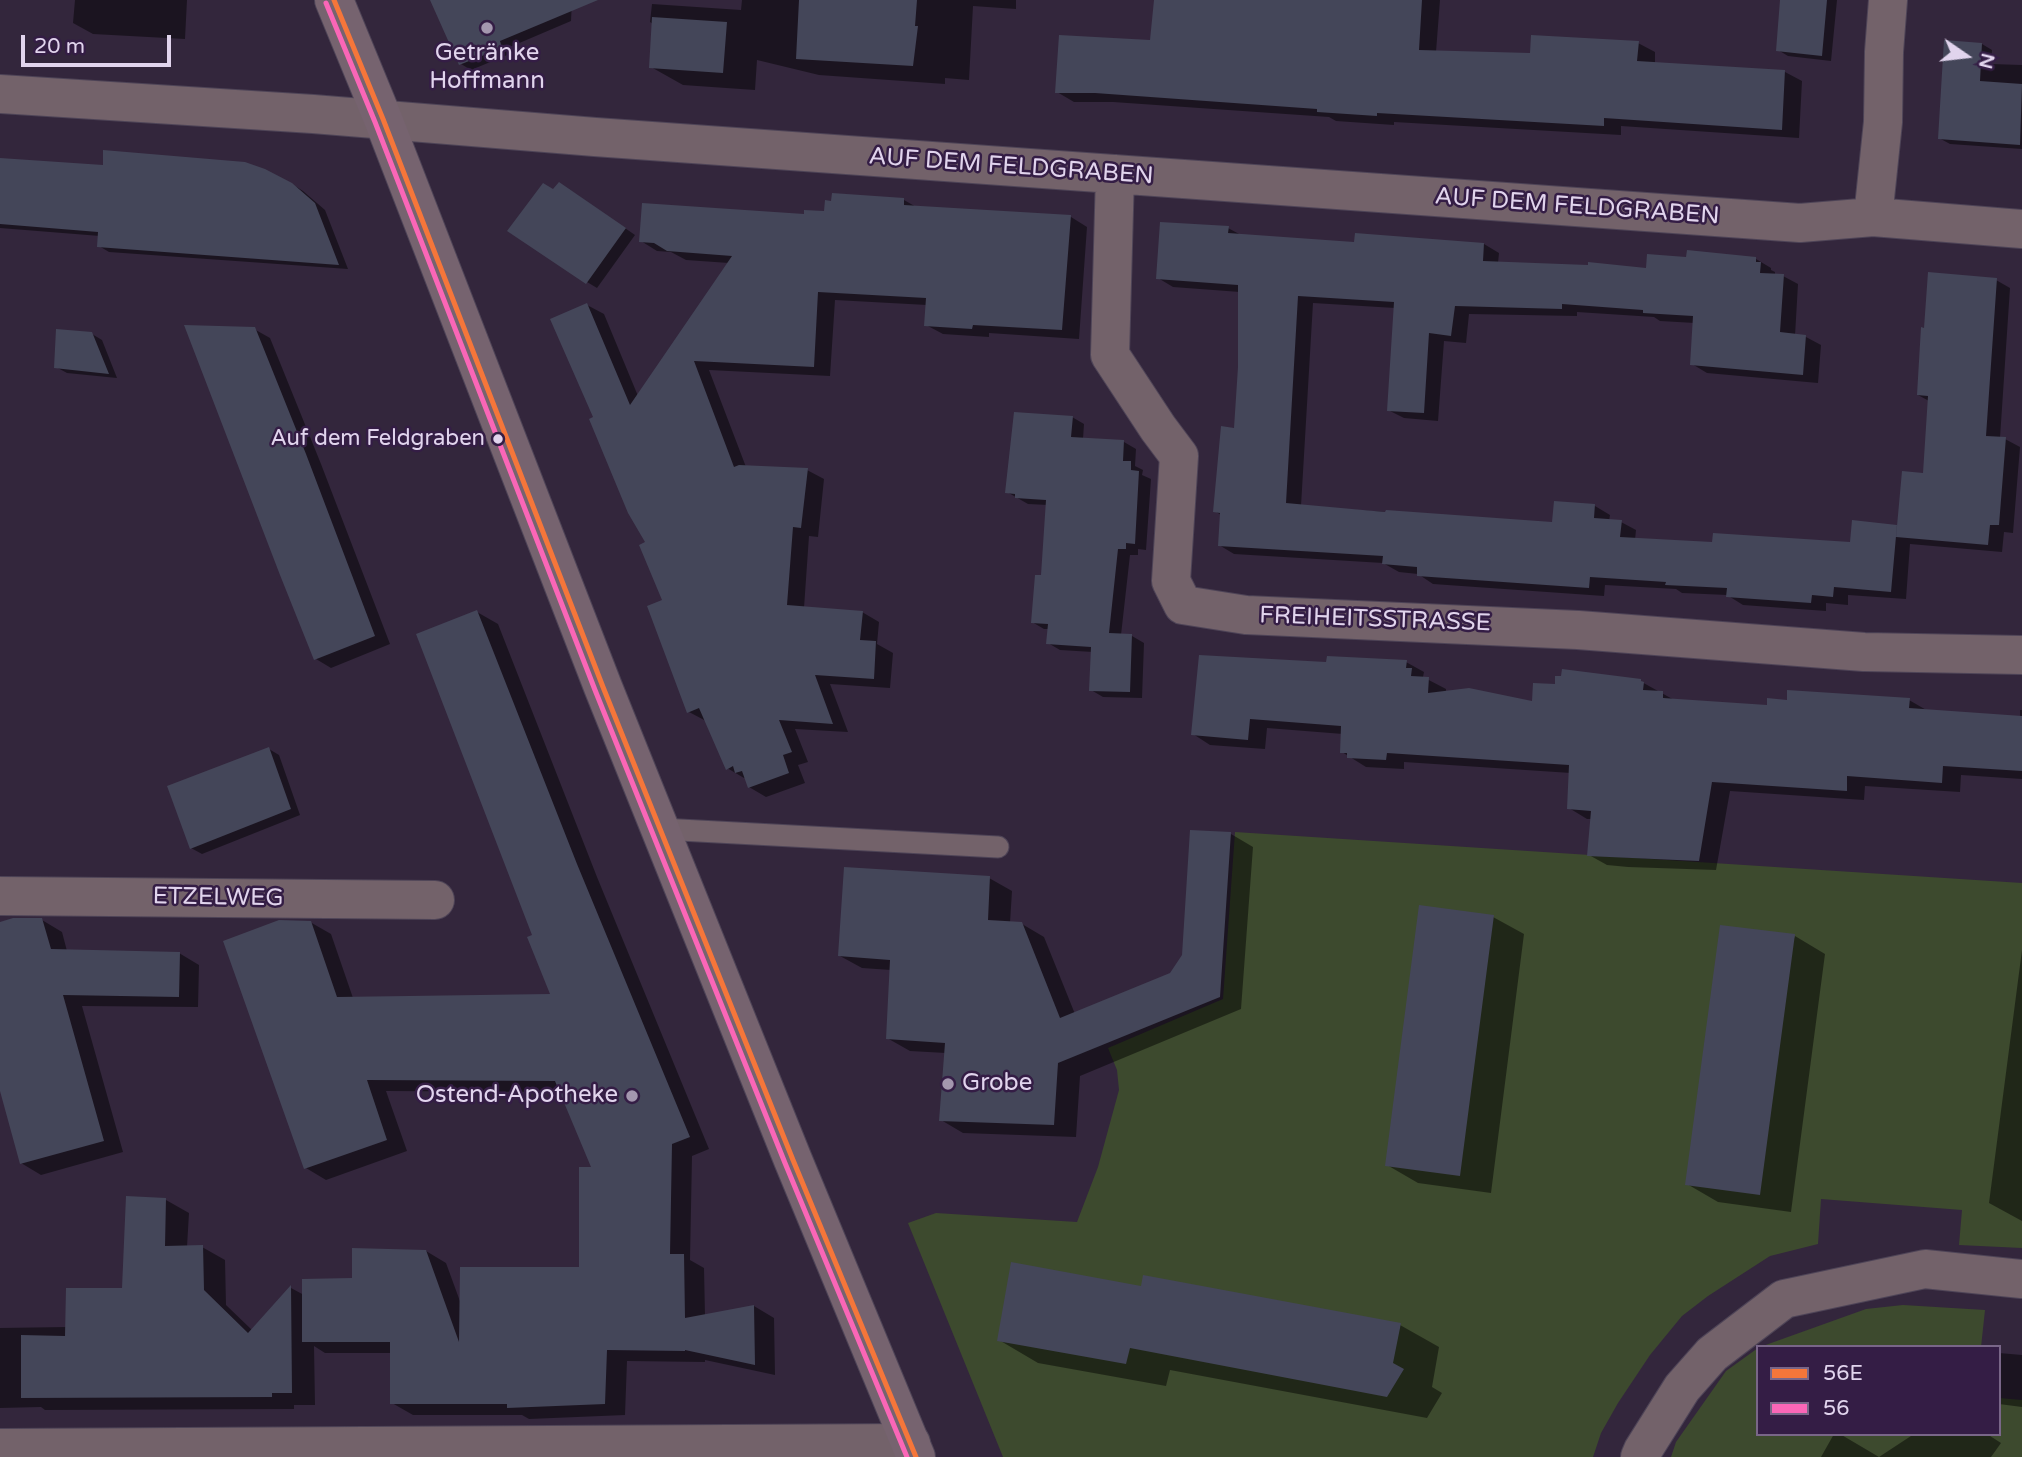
<!DOCTYPE html>
<html>
<head>
<meta charset="utf-8">
<style>
	body { margin:0 }
	#map { position:relative; width:2022px; height:1457px; overflow:hidden; background:#33263c; font-family:"Varela Round",sans-serif }
	canvas { display:block }
	.legend { position:absolute; left:1756px; top:1345px; width:245px; height:91px; box-sizing:border-box; background:#341d45; border:2px solid #796688; margin:0; padding:9px 12px; list-style:none; font-size:21px; color:#e1d4ed }
	.legend li { display:flex; align-items:center; gap:14px; height:35px }
	.legend b { width:35px; border:2px solid #796688 }
	.north { position:absolute; left:1931px; top:21px; width:70px; height:70px; -webkit-text-stroke:5px #341d45; paint-order:stroke; rotate:104deg; font-size:19px; font-weight:700; line-height:28px; text-align:center; color:#e1d4ed }
	.north::after { content:''; display:block; margin:auto; width:24px; height:32px; background:#e1d4ed; clip-path:polygon(50% 0,100% 100%,50% 72%,0 100%) }
	.scale { position:absolute; left:21px; top:35px; width:150px; height:32px; box-sizing:border-box; border:4px solid #e1d4ed; border-top:0; padding-left:9px; font-size:21px; line-height:24px; white-space:nowrap; color:#e1d4ed; -webkit-text-stroke:5px #341d45; paint-order:stroke }
</style>
</head>
<body>
<div id="map">
<canvas width="2022" height="1457"></canvas>
<ul class="legend">
<li><b style="height:9px;background:#f5763a"></b>56E</li>
<li><b style="height:9px;background:#fa66b7"></b>56</li>
</ul>
<div class="north">N</div>
<div class="scale">20 m</div>
</div>
<script>
const g = document.querySelector('canvas').getContext('2d');
g.lineJoin = 'round';
function fill(path, color) {
  g.fillStyle = color;
  g.fill(path, 'evenodd');
}
function poly(rows) {
  const path = new Path2D();
  for (const r of rows) {
    path.moveTo(r[0], r[1]);
    for (let i = 2; i < r.length; i += 2) path.lineTo(r[i], r[i + 1]);
  }
  return path;
}
function trace(path, color, width, dash) {
  g.strokeStyle = color;
  g.lineWidth = width;
  g.lineCap = dash ? 'butt' : 'round';
  g.setLineDash(dash || []);
  g.stroke(path);
}
function drawText(font, color, halo, rows, align = 'center') {
  g.font = font + ' "Varela Round",sans-serif';
  g.lineWidth = 5;
  g.setLineDash([]);
  g.textBaseline = 'middle';
  g.strokeStyle = halo;
  g.fillStyle = color;
  for (const [text, x, y, turn = 0] of rows) {
    g.save();
    g.translate(x, y);
    g.rotate((+turn || 0) * Math.PI / 180);
    g.textAlign = isNaN(turn) ? turn : align;
    if (halo) g.strokeText(text, 0, 0);
    g.fillText(text, 0, 0);
    g.restore();
  }
}
fill(poly([
	[1235,832,2022,883,2022,1248,1959,1245,1962,1210,1821,1199,1818,1244,1770,1256,1708,1296,1682,1316,1650,1355,1618,1403,1601,1433,1593,1457,1003,1457,908,1223,936,1213,1077,1222,1098,1167,1119,1090,1117,1070,1108,1048,1223,999],
	[1903,1305,1985,1310,1981,1347,1760,1347,1866,1309],
	[1758,1348,1758,1434,1999,1434,1999,1398,2022,1400,2022,1457,1671,1457,1676,1442,1726,1371]
]), '#3d4a2e');
fill(poly([
	[75,0,187,0,185,39,93,34,73,23],
	[432,0,572,0,571,21,510,47,512,53,471,70,461,64],
	[742,0,1016,0,1016,9,973,6,969,80,945,78,945,84,819,75,757,60,755,90,683,85,651,67,653,24,650,22,652,4,741,10],
	[1178,0,1440,0,1436,52,1531,55,1638,43,1655,52,1655,64,1785,72,1802,81,1799,138,1621,126,1621,135,1394,122,1394,125,1336,121,1329,117,1113,102,1074,102,1057,92,1152,42],
	[1782,0,1837,0,1831,61,1788,56,1778,50],
	[1982,44,1992,50,1991,64,2022,65,2022,149,1950,144,1939,138],
	[0,159,292,184,303,191,325,210,348,269,109,252,99,246,100,236,0,228],
	[570,190,635,235,597,288,587,282,554,191],
	[904,200,918,208,1071,217,1087,227,1079,339,989,333,989,337,943,334,926,325,927,305,835,300,830,376,709,370,746,467,807,470,824,479,818,537,809,536,804,608,862,612,879,622,877,644,893,653,890,688,830,684,848,732,795,729,808,762,798,765,805,783,766,797,749,787,746,777,744,778,727,768,706,721,689,712,665,601,647,543,595,418,587,305,604,314,638,396,729,263,686,260,671,252,657,251,641,241],
	[1228,228,1241,235,1356,244,1484,244,1499,253,1498,263,1647,270,1688,258,1756,259,1771,268,1771,270,1775,272,1775,275,1783,276,1798,284,1795,336,1806,337,1821,345,1818,383,1707,373,1692,364,1695,323,1660,321,1654,317,1577,312,1577,316,1469,314,1466,343,1444,341,1438,421,1404,418,1388,410,1395,308,1313,303,1301,506,1554,524,1595,506,1610,515,1609,521,1621,522,1636,530,1635,540,1713,544,1852,544,1896,526,1899,528,1925,475,1929,401,1918,395,1996,280,2010,288,2000,438,2005,439,2020,447,2013,533,2004,532,2002,552,1910,544,1906,599,1848,595,1848,605,1826,603,1826,611,1743,605,1727,595,1682,593,1676,589,1605,585,1604,596,1433,584,1418,574,1399,572,1383,563,1234,554,1219,545,1221,515,1215,511,1236,429,1240,367,1240,292,1173,287,1158,278],
	[254,329,270,338,321,464,390,644,331,668,316,659],
	[92,334,102,340,117,378,67,373,56,367],
	[1072,417,1084,424,1083,439,1124,442,1136,449,1135,466,1143,470,1142,475,1151,479,1146,550,1138,549,1138,555,1130,555,1121,635,1132,636,1144,643,1142,698,1103,697,1091,690,1093,652,1060,650,1048,643,1049,629,1044,629,1032,622,1043,577,1048,505,1028,504,1007,492],
	[477,612,498,624,597,877,709,1149,692,1156,690,1260,704,1268,705,1316,754,1306,774,1318,775,1375,705,1360,705,1362,627,1361,625,1415,529,1419,522,1415,413,1415,392,1403,392,1353,325,1353,314,1346,315,1405,294,1405,294,1409,45,1410,41,1407,0,1408,0,1328,67,1327,124,1290,127,1198,166,1200,189,1213,187,1247,202,1247,225,1260,226,1305,252,1330,291,1288,304,1295,354,1279,426,1251,446,1263,461,1304,581,1269,593,1169,562,1092,386,1091,407,1151,326,1180,306,1168,310,922,331,934,353,998,552,995,534,935],
	[1406,662,1424,672,1423,677,1446,689,1446,692,1533,703,1640,681,1676,701,1768,707,1909,700,1928,711,2020,718,2020,710,2022,710,2022,779,1961,775,1960,792,1865,786,1864,800,1730,791,1716,870,1628,867,1607,865,1589,855,1592,819,1587,819,1569,808,1571,773,1404,762,1404,769,1366,767,1342,752,1343,734,1267,728,1265,749,1210,745,1193,734,1328,664],
	[269,749,279,755,300,815,202,854,191,848],
	[1231,834,1253,847,1241,1009,1080,1076,1076,1137,963,1133,941,1120,946,1053,910,1051,887,1038,891,970,862,968,840,956,989,878,1012,891,1010,923,1022,924,1044,937,1075,1014,1171,975,1184,955],
	[1493,917,1524,934,1491,1193,1418,1183,1387,1165],
	[42,920,62,932,67,951,179,953,199,965,198,1007,82,1006,123,1152,41,1175,21,1163,0,1086,0,924],
	[1795,936,1825,954,1791,1212,1718,1202,1687,1184],
	[2022,950,2022,1221,1989,1203],
	[1143,1288,1400,1325,1439,1347,1432,1387,1442,1393,1427,1418,1170,1370,1166,1386,1038,1363,999,1340],
	[1999,1353,2022,1355,2022,1407,1999,1404],
	[1834,1434,1840,1434,1879,1457,1821,1457],
	[1914,1434,1987,1434,2001,1443,1991,1457,1879,1457]
]), '#0007');
fill(poly([
	[430,0,598,0,500,41,502,48,459,65],
	[799,0,917,0,915,26,918,26,913,66,796,59],
	[1154,0,1422,0,1419,50,1530,53,1531,35,1639,41,1637,61,1785,70,1782,130,1604,118,1604,126,1377,113,1377,116,1317,112,1317,109,1095,93,1055,93,1059,35,1150,40],
	[1780,0,1827,0,1822,56,1776,51],
	[652,17,727,22,723,73,649,68],
	[1944,40,1982,43,1980,81,2022,84,2020,145,1938,139],
	[103,150,245,162,265,169,292,183,315,203,339,265,97,247,98,232,0,224,0,158,103,165],
	[559,182,626,228,586,284,507,231,543,183,553,189],
	[832,193,904,198,904,205,1071,215,1062,330,973,325,972,329,924,326,926,298,818,292,814,367,694,361,734,467,739,465,808,468,801,528,793,527,787,605,863,611,860,640,876,641,874,679,815,675,833,724,779,720,792,752,783,755,789,773,748,788,742,771,735,773,733,766,726,770,699,708,687,713,647,606,662,600,639,545,645,542,628,513,589,419,593,417,550,319,587,303,630,405,732,256,667,251,654,243,639,242,642,203,804,214,804,210,824,211,825,200,831,201],
	[1160,222,1229,226,1228,233,1354,242,1355,233,1484,243,1483,261,1588,265,1588,262,1646,268,1647,254,1686,257,1687,250,1756,257,1756,262,1761,262,1760,273,1784,274,1780,332,1806,335,1803,375,1690,365,1693,316,1643,313,1643,310,1562,304,1562,309,1455,306,1451,336,1429,333,1424,413,1387,411,1394,302,1298,296,1286,503,1385,512,1386,510,1552,522,1554,501,1595,504,1594,518,1622,520,1620,537,1712,542,1713,533,1850,542,1852,520,1897,525,1891,592,1834,587,1833,597,1812,595,1811,603,1726,597,1727,588,1665,585,1666,582,1590,577,1589,588,1417,576,1417,567,1382,564,1383,556,1218,546,1220,513,1213,512,1221,426,1234,428,1238,367,1238,285,1156,279],
	[1928,272,1997,278,1986,436,2006,437,1999,525,1990,525,1988,545,1896,537,1902,471,1923,473,1928,396,1917,395,1921,327,1924,328],
	[184,325,255,327,306,454,375,636,314,660,280,575],
	[56,329,92,332,109,374,54,368],
	[1014,412,1073,416,1071,437,1124,440,1123,461,1131,461,1131,470,1139,471,1135,544,1126,543,1126,549,1118,549,1109,633,1132,634,1130,692,1089,691,1091,647,1046,644,1048,624,1031,623,1035,575,1041,575,1046,500,1015,498,1015,494,1005,493],
	[477,610,577,864,690,1137,672,1144,670,1254,684,1254,685,1318,754,1305,755,1365,685,1350,685,1351,607,1350,605,1404,507,1408,507,1404,390,1404,390,1342,302,1342,302,1279,352,1278,352,1248,426,1250,459,1342,460,1267,579,1267,579,1167,591,1167,555,1081,367,1080,387,1140,304,1169,223,941,279,920,311,921,337,997,550,994,527,937,532,935,416,634],
	[1199,655,1326,662,1327,656,1407,660,1406,668,1412,668,1411,676,1429,677,1428,693,1469,688,1532,701,1533,683,1555,684,1555,676,1561,676,1562,669,1641,679,1641,681,1644,682,1643,690,1663,691,1663,698,1767,705,1767,698,1787,700,1787,690,1910,698,1909,708,2022,716,2022,771,1943,766,1942,783,1847,776,1847,791,1712,782,1699,861,1587,856,1591,811,1567,809,1569,765,1387,753,1386,760,1347,758,1347,753,1340,753,1341,726,1250,719,1248,740,1191,735],
	[269,747,291,809,190,849,167,786],
	[1190,830,1231,832,1220,997,1058,1063,1054,1125,939,1121,945,1043,886,1039,890,960,838,956,844,867,990,876,988,920,1022,922,1060,1018,1170,973,1182,955],
	[1419,905,1494,915,1460,1176,1385,1166],
	[13,918,42,918,51,949,180,952,179,997,63,995,104,1141,20,1164,0,1091,0,922],
	[1720,925,1795,934,1760,1195,1685,1185],
	[126,1196,166,1198,165,1246,203,1245,204,1290,248,1333,291,1285,292,1393,272,1393,272,1397,21,1398,21,1335,65,1336,66,1288,122,1288],
	[1011,1262,1141,1286,1143,1275,1401,1323,1393,1363,1404,1369,1387,1397,1130,1348,1126,1364,997,1341]
]), '#444659');
const service = poly([
	[661,829,998,847]
]);
const minor = poly([
	[0,94,313,114,595,137,1800,223,1873,217,2022,229],
	[1115,174,1110,355,1158,428,1179,456,1171,581,1183,605,1246,615,1578,630,1864,652,2022,655],
	[1873,217,1883,122,1884,52,1888,0],
	[0,896,435,900],
	[0,1448,911,1443],
	[1640,1457,1643,1450,1682,1388,1712,1354,1784,1299,1925,1269,2022,1279]
]);
const secondary = poly([
	[334,0,383,119,603,687,793,1160,916,1457]
]);
trace(service, '#4e4457', 23);
trace(minor, '#4e4457', 40);
trace(secondary, '#4e4457', 40);
trace(service, '#73626a', 21);
trace(minor, '#73626a', 38);
trace(secondary, '#76636f', 38);
trace(poly([
	[334,0,383,119,603,687,793,1160,916,1457]
]), '#f5763a', 5);
trace(poly([
	[326,3,375,122,595,690,785,1163,907,1457]
]), '#fa66b7', 5);
for (const [x, y, r, color] of [
	[487,28,7,"#a497af"],
	[498,439,6,"#e1d4ed"],
	[948,1084,7,"#a497af"],
	[632,1096,7,"#a497af"]
]) {
  const dot = new Path2D();
  dot.arc(x, y, r, 0, 2 * Math.PI);
  g.fillStyle = color;
  g.fill(dot);
  trace(dot, '#341d45', 2.5);
}
drawText('22px', '#e1d4ed', '#341d45', [
	["Auf dem Feldgraben",485,439]
], 'right');
drawText('24px', '#e1d4ed', '#341d45', [
	["Getränke",487,54],
	["Hoffmann",487,82],
	["Grobe",962,1084,"left"],
	["Ostend-Apotheke",618,1096,"right"]
]);
drawText('24px', '#e1d4ed', '#341d45', [
	["AUF DEM FELDGRABEN",1011,167,4],
	["AUF DEM FELDGRABEN",1577,207,4],
	["FREIHEITSSTRASSE",1375,620,2],
	["ETZELWEG",218,898,1]
]);
</script>
</body>
</html>
